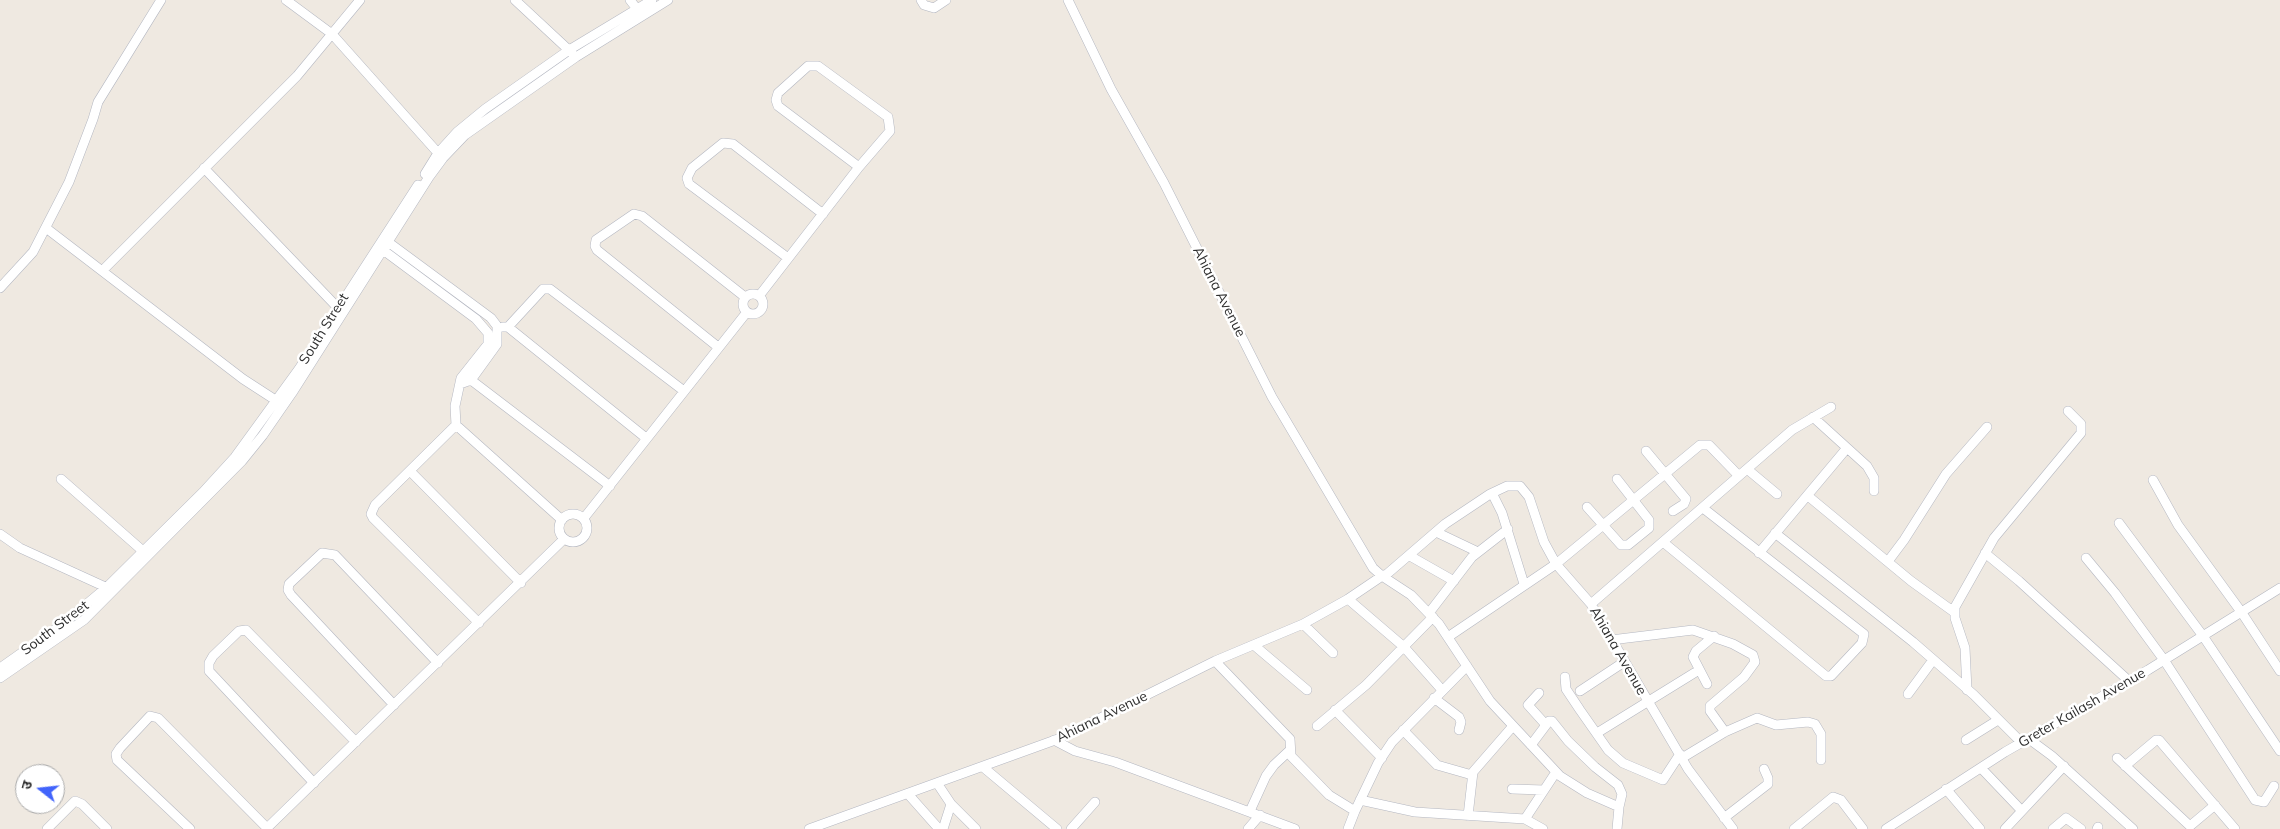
<!DOCTYPE html>
<html>
<head>
<meta charset="utf-8">
<style>
	body { margin:0 }
	#map { position:relative; width:2280px; height:829px; overflow:hidden; background:#efe9e1; font-family:Mulish,"Noto Sans Devanagari",sans-serif }
	canvas { display:block }
	.north { position:absolute; left:15px; top:764px; width:50px; height:50px; box-sizing:border-box; background:#fff; border:1px solid #ababab; border-radius:50%; rotate:286deg; font-size:14px; font-weight:700; line-height:20px; text-align:center; color:#2e2e2e }
	.north::after { content:''; display:block; margin:auto; width:18px; height:22px; background:#4264fb; clip-path:polygon(50% 0,100% 100%,50% 72%,0 100%) }
</style>
</head>
<body>
<div id="map">
<canvas width="2280" height="829"></canvas>
<div class="north">उ</div>
</div>
<script>
const g = document.querySelector('canvas').getContext('2d');
g.lineJoin = 'round';
function poly(rows) {
  const path = new Path2D();
  for (const r of rows) {
    if (r.length === 3) {
      path.moveTo(r[0] + r[2], r[1]);
      path.arc(r[0], r[1], r[2], 0, 2 * Math.PI);
      continue;
    }
    path.moveTo(r[0], r[1]);
    for (let i = 2; i < r.length; i += 2) path.lineTo(r[i], r[i + 1]);
  }
  return path;
}
function trace(path, color, width, dash) {
  g.strokeStyle = color;
  g.lineWidth = width;
  g.lineCap = dash ? 'butt' : 'round';
  g.setLineDash(dash || []);
  g.stroke(path);
}
function drawText(font, color, halo, rows, align = 'center') {
  g.font = font + ' Mulish,sans-serif';
  g.lineWidth = 5;
  g.setLineDash([]);
  g.textBaseline = 'middle';
  g.strokeStyle = halo;
  g.fillStyle = color;
  for (const [text, x, y, turn = 0] of rows) {
    g.save();
    g.translate(x, y);
    g.rotate((+turn || 0) * Math.PI / 180);
    g.textAlign = isNaN(turn) ? turn : align;
    if (halo) g.strokeText(text, 0, 0);
    g.fillText(text, 0, 0);
    g.restore();
  }
}
const minor = poly([
	[286,0,332,34,438,153],
	[515,0,572,53],
	[630,0,637,9],
	[921,0,924,5,934,8,946,0],
	[1068,0,1111,89,1164,183,1272,397,1373,568,1382,576,1387,574,1445,524,1490,494,1507,486,1520,486,1529,497,1544,542,1556,564,1591,604,1688,769,1733,829],
	[204,168,338,308],
	[425,174,438,153,457,132,485,109,569,50,652,0],
	[46,228,243,379,280,403],
	[384,239,491,318,497,326,497,344,471,380,460,384],
	[379,247,476,319,488,333,488,344,461,378,455,406,456,425],
	[788,258,689,184,687,178,692,168,723,143,733,144,823,214],
	[103,270,297,76,360,0],
	[0,288,33,252,69,182,93,119,98,102,161,0],
	[753,304,10],
	[759,296,859,167,890,131,888,117,818,66,808,66,778,93,776,100,778,106,859,167],
	[503,327,508,327,646,438],
	[508,327,543,289,550,289,684,391],
	[718,347,597,250,595,246,596,240,634,214,642,216,745,297],
	[471,380,610,486],
	[1813,417,1867,466,1874,478,1874,491],
	[1646,451,1686,499,1684,504,1673,511],
	[1747,469,1777,494],
	[410,471,521,583],
	[61,479,144,552],
	[2153,480,2178,525,2242,613,2280,671],
	[1492,493,1502,513,1524,584],
	[1808,496,1911,581,1954,612],
	[1587,507,1621,545,1628,545,1649,528,1649,520,1617,479],
	[573,528,14],
	[584,518,747,312],
	[2119,523,2203,636,2280,751],
	[1436,532,1478,552],
	[1775,533,1913,642,1974,695,2022,743],
	[0,534,20,548,112,590],
	[1663,542,1826,676,1831,676,1862,643,1864,634,1703,508],
	[1759,553,1847,448],
	[1985,553,2019,581,2129,681],
	[1410,556,1454,581],
	[2086,558,2115,593,2164,660,2255,800,2264,802,2274,786],
	[1889,560,1904,540,1946,474,1987,427],
	[1348,599,1404,647,1442,690],
	[1591,604,1792,430,1831,407],
	[1429,613,1472,557,1508,529],
	[479,623,373,518,371,514,375,505,456,425,562,520],
	[1303,624,1333,653],
	[1448,637,1556,564,1700,445,1709,445,1739,476],
	[1611,640,1693,630,1733,644,1753,655,1755,662,1744,677,1710,706,1710,711,1725,732],
	[1255,646,1307,690],
	[1215,661,1290,739,1291,756,1329,795,1355,811],
	[0,668,64,623,107,587,203,492,235,457,299,369,418,185],
	[1565,677,1566,689,1580,710,1608,750,1623,763,1663,780,1680,754],
	[0,678,84,620,242,461,263,435,292,393,429,177,443,158,465,135,576,57,668,0],
	[1707,684,1693,657,1696,651,1714,636],
	[1967,690,1965,648,1955,618,1955,607,1994,538,2081,433,2081,424,2068,411],
	[1580,691,1624,662],
	[1539,693,1528,705,1546,725],
	[1908,694,1933,660],
	[1434,698,1459,717,1461,722,1459,730],
	[394,705,291,595,288,590,289,584,322,553,335,555,438,663],
	[1335,710,1382,758],
	[1317,726,1366,685,1433,617],
	[1403,730,1437,765,1472,775],
	[1597,733,1699,670],
	[2029,739,2052,756,2133,829],
	[1054,740,1075,751,1115,762,1295,829],
	[1966,740,1998,720],
	[1531,745,1549,721,1552,721,1568,741,1595,767,1618,785,1622,794,1619,807],
	[1682,758,1725,732,1757,718,1776,725,1808,722,1815,724,1821,734,1821,760],
	[2117,758,2190,826,2215,805],
	[2125,766,2156,740,2159,740,2235,829],
	[983,767,1057,829],
	[1981,768,2022,811],
	[314,783,209,671,209,663,213,656,239,631,246,630,356,742],
	[937,783,951,804,976,829],
	[1512,789,1544,790],
	[1946,789,1980,829],
	[908,794,939,829],
	[1360,800,1415,812,1525,819,1543,829],
	[1250,811,1266,776,1274,765,1289,751],
	[1468,816,1473,772,1513,726],
	[1724,818,1768,784,1768,778,1764,769],
	[1525,819,1556,772],
	[47,829,75,801,82,804,107,829],
	[190,829,117,760,116,754,120,748,150,716,158,718,267,828],
	[266,829,564,539],
	[809,829,1058,739,1215,661,1303,624,1348,599,1382,576,1411,595,1439,624,1490,701,1560,776,1587,793,1619,807,1617,829],
	[943,829,951,804],
	[1071,829,1095,802],
	[1248,829,1260,815],
	[1348,829,1355,811,1378,763,1392,742,1467,666],
	[1794,829,1833,797,1841,800,1863,829],
	[1886,829,2005,752,2148,670,2280,588],
	[2005,829,2064,766],
	[2053,829,2066,818,2081,829],
	[2097,829,2098,827]
]);
trace(minor, '#b4b7c1', 10);
trace(minor, '#fff', 9);
drawText('14px', '#2e2e2e', '#fff', [
	["Ahiana Avenue",1219,292,63],
	["South Street",324,329,-58],
	["South Street",55,628,-37],
	["Ahiana Avenue",1618,651,60],
	["Greter Kailash Avenue",2082,708,-30],
	["Ahiana Avenue",1102,717,-26]
]);
</script>
</body>
</html>
